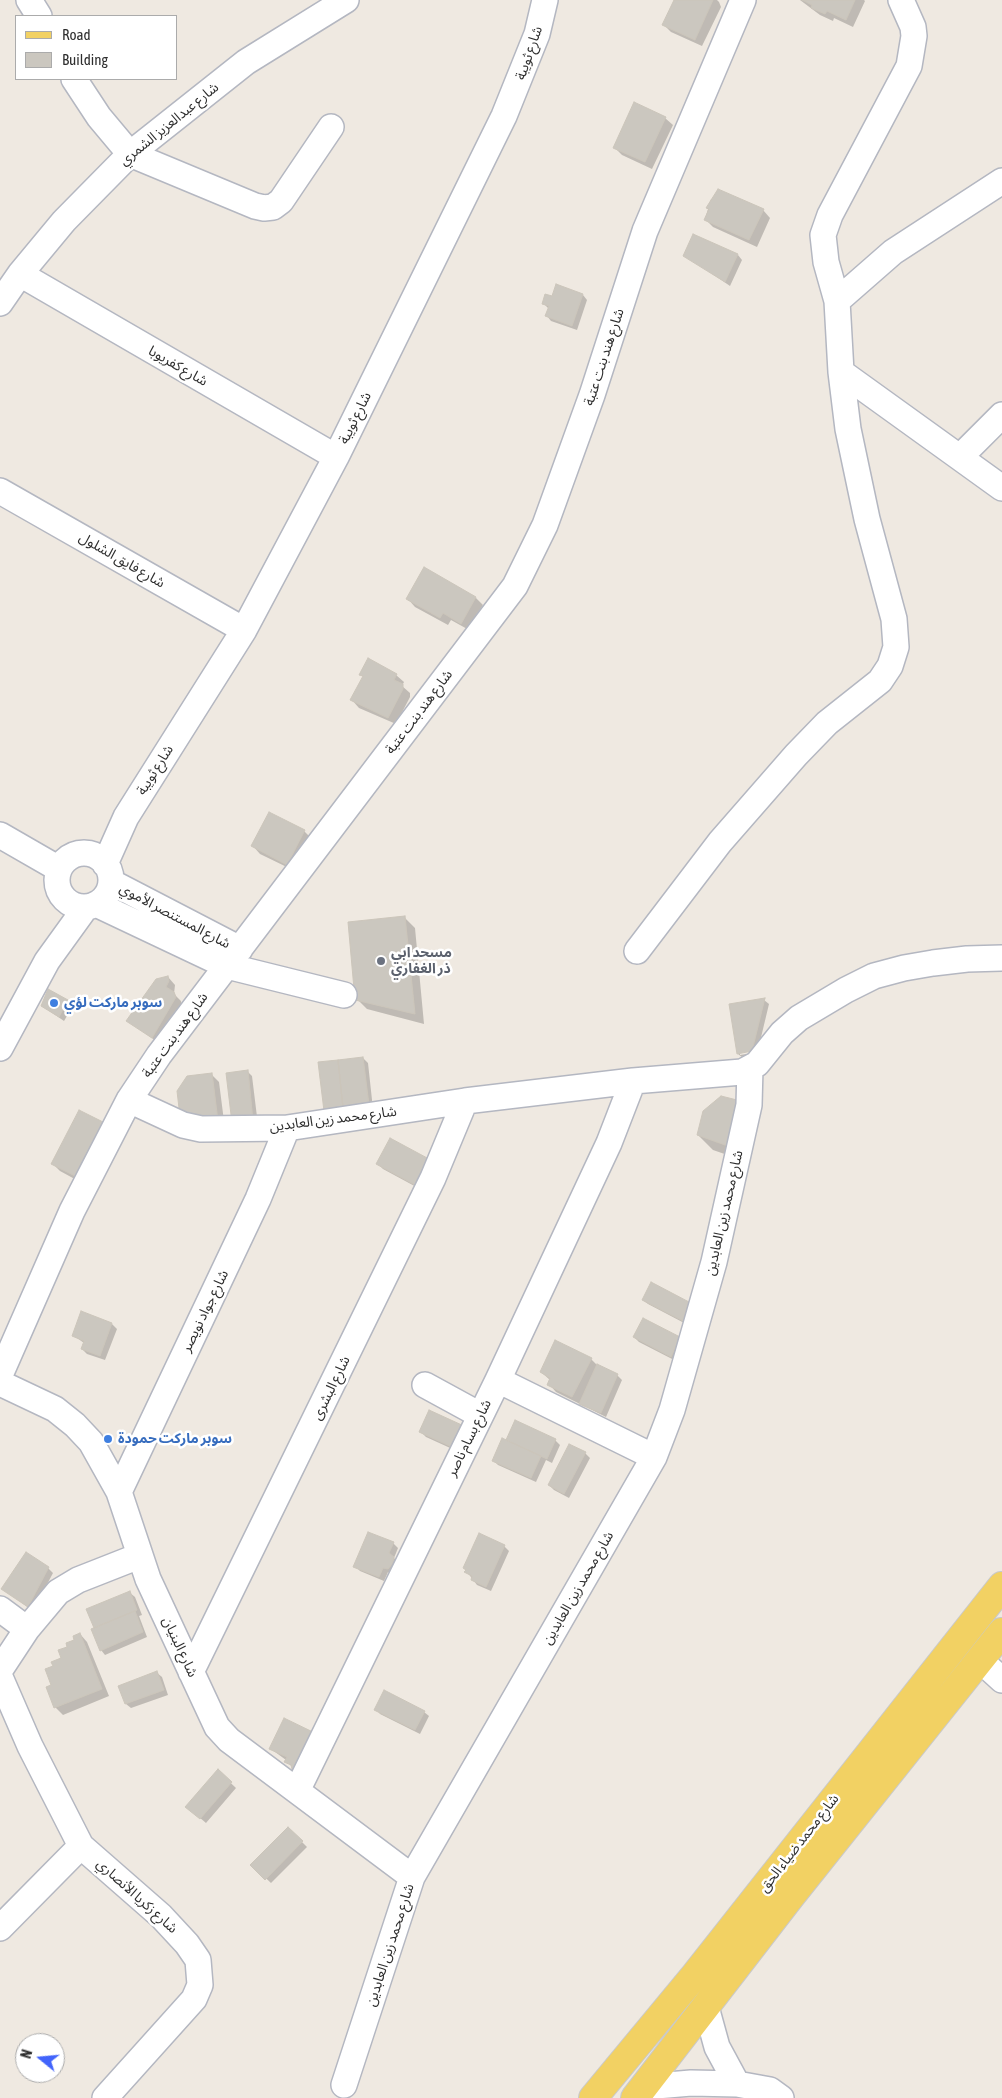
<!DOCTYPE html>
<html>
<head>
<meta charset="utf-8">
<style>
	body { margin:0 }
	#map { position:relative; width:1002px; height:2098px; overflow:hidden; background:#efe9e1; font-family:"Asap Condensed",sans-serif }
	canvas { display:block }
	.legend { position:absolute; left:15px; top:15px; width:162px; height:65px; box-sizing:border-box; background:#fff; border:1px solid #ababab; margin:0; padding:6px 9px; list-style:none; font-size:15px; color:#2e2e2e }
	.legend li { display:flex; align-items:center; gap:10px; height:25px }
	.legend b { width:25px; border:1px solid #ababab }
	.north { position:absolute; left:15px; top:2033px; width:50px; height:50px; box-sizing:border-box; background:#fff; border:1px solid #ababab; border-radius:50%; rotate:287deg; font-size:14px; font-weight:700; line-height:20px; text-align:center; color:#2e2e2e }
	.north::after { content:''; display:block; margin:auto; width:18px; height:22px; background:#4264fb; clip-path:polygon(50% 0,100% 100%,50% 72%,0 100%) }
</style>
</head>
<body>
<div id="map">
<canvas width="1002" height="2098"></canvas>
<ul class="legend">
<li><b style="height:6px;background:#f2d163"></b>Road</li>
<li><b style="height:14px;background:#cbc7bf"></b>Building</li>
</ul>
<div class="north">N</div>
</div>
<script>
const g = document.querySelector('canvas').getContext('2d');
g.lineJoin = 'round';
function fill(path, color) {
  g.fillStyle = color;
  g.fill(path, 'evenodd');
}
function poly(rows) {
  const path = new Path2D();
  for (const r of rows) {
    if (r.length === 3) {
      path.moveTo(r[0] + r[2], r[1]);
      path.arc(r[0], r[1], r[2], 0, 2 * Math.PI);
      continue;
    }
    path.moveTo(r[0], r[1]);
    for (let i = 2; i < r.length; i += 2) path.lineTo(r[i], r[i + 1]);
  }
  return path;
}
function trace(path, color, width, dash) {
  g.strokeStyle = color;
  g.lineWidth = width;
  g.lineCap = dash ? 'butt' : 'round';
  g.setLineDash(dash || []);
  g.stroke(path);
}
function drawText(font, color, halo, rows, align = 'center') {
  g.font = font + ' "Asap Condensed","Noto Sans Arabic",sans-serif';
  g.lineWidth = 5;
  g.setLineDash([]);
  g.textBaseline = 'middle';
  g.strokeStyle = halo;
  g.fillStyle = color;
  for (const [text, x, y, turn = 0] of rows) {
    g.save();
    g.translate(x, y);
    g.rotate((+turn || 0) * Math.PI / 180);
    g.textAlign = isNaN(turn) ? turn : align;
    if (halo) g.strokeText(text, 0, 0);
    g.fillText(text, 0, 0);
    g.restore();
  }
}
fill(poly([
	[675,0,717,0,719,2,721,7,702,46,671,32,664,25],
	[800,0,864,0,865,1,853,27,834,18,833,21,820,15],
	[665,118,673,125,652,169,622,155,614,147],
	[711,199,763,210,770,218,757,247,713,227,705,219],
	[694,235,738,255,742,260,730,286,685,255],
	[583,295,587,300,577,330,551,321,547,316,549,309,543,303,553,298],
	[476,598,483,605,469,630,451,620,448,625,415,607,408,599],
	[361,674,396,675,404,682,402,686,410,693,410,697,396,724,359,708,352,700,364,677],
	[304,831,312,839,295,871,260,854,253,846],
	[405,918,415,928,424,1024,367,1009,357,999],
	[168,977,175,985,174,994,181,1001,182,1009,160,1044,128,1021],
	[49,991,73,1006,64,1021,42,1006],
	[764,1000,769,1004,758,1050,740,1052,740,1055,758,1052,743,1058,738,1054],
	[363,1058,368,1063,373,1109,330,1115],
	[247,1071,252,1076,258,1125,238,1127],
	[211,1074,219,1082,225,1129,189,1115,181,1107],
	[737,1101,742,1160,713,1150,698,1135],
	[102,1123,110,1130,82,1183,60,1171,53,1164],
	[428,1160,420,1189,383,1169,378,1164],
	[643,1300,688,1303,693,1308,688,1325,648,1304],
	[82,1312,112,1324,117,1329,105,1360,87,1354,82,1349,84,1343,73,1335],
	[634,1337,679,1338,684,1343,676,1361,639,1342],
	[591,1359,598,1366,617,1375,622,1380,606,1417,556,1392,549,1384,550,1380,541,1372],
	[421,1432,468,1432,459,1452,426,1437],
	[555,1440,560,1445,552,1463,546,1460,536,1482,498,1465,493,1460,507,1442],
	[585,1453,590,1458,569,1498,554,1490,549,1485],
	[393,1543,398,1548,394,1558,398,1563,393,1573,388,1572,384,1581,360,1571,355,1566],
	[504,1546,509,1551,491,1591,477,1585,464,1568],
	[48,1568,53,1573,33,1611,3,1589],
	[130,1593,135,1597,142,1615,139,1616,147,1637,105,1655,101,1650],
	[80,1634,87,1642,109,1696,63,1715,55,1707,53,1685,54,1667],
	[157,1673,162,1677,168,1695,131,1708,126,1704,120,1686],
	[376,1709,424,1712,429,1716,420,1734,380,1714],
	[285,1719,294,1769,286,1760,271,1749],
	[218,1771,236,1788,206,1823,192,1811],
	[288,1828,307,1847,271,1883,252,1865]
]), '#0003');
const building = poly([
	[674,0,713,0,695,40,662,25,674,0],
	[802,0,855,0,846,20,827,11,825,14,811,8,812,5,802,0],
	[634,102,666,117,645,162,613,148,634,102],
	[718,189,764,209,749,240,704,220,709,209,706,208,718,189],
	[693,234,738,254,725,282,683,256,693,234],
	[556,284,583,294,572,326,545,316,549,306,542,304,545,294,552,296,556,284],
	[424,567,476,597,461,624,443,613,440,618,406,599,424,567],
	[368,658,397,674,394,680,403,684,403,689,388,718,350,700,363,676,359,675,368,658],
	[269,812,305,830,287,865,251,846,269,812],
	[405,916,415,1014,355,1000,348,922,405,916],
	[168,976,169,981,166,987,174,992,176,997,152,1038,126,1021,156,979,168,976],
	[48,989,68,1000,59,1017,41,1006,48,989],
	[765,998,752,1051,737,1054,729,1004,765,998],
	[363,1057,369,1105,343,1108,338,1060,363,1057],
	[338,1060,343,1108,324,1111,318,1062,338,1060],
	[248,1070,253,1121,232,1123,226,1073,248,1070],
	[212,1073,218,1121,203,1123,179,1108,177,1091,187,1076,212,1073],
	[721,1096,737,1100,728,1146,697,1135,703,1111,721,1096],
	[79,1110,103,1122,75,1176,51,1164,79,1110],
	[390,1138,429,1159,415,1185,376,1164,390,1138],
	[651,1282,689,1302,683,1321,642,1300,651,1282],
	[81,1311,112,1323,100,1356,81,1349,84,1341,72,1336,81,1311],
	[643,1318,680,1337,671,1357,633,1337,643,1318],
	[555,1340,592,1358,572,1397,547,1385,550,1378,540,1372,555,1340],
	[597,1364,618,1374,601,1413,579,1404,597,1364],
	[429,1410,464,1426,454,1448,419,1432,429,1410],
	[515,1420,556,1439,547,1459,506,1440,515,1420],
	[502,1438,541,1456,531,1478,492,1461,502,1438],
	[569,1444,586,1452,564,1494,548,1485,569,1444],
	[368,1532,394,1542,389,1553,394,1557,393,1563,388,1569,383,1568,379,1577,353,1567,368,1532],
	[479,1533,505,1545,486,1587,471,1580,472,1576,464,1572,466,1570,463,1568,479,1533],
	[26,1552,49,1567,28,1607,1,1589,26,1552],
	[130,1591,137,1610,94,1628,86,1609,130,1591],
	[135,1611,143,1632,100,1651,91,1629,135,1611],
	[80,1633,102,1689,54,1708,46,1687,51,1685,45,1669,53,1666,51,1662,61,1658,58,1650,67,1647,66,1643,74,1640,73,1636,80,1633],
	[157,1671,164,1690,125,1704,118,1686,157,1671],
	[384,1690,425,1711,415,1730,374,1710,384,1690],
	[284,1718,319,1735,293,1773,291,1765,284,1762,287,1757,269,1749,284,1718],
	[218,1769,232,1782,200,1819,185,1807,218,1769],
	[288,1827,303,1841,265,1880,250,1865,288,1827]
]);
fill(building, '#cbc7bf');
trace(building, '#cbc5ba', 1);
const minor = poly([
	[29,0,39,16],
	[74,79,99,117,130,154,255,206,264,208,273,207,281,201,331,127],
	[20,274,336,457],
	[837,301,893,252,1002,181],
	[0,303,20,274,64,221,130,154,246,62,346,0],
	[841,372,1002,488],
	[960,457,1002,415],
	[0,491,244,630],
	[0,835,59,869],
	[84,880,27],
	[105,864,126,817,244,630,336,457,504,116,537,34,545,0],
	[111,882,240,949],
	[96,904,227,966,344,995],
	[637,951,720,842,796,755,827,723,880,681,890,666,896,647,894,619,867,519,848,429,841,372,837,301,826,262,823,235,830,215,909,66,914,36,913,27,901,0],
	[0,1048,47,961,86,907],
	[129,1100,183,1125,201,1129,287,1128,465,1101,633,1081,742,1072,757,1064,782,1033,799,1018,846,990,874,976,904,968,933,963,967,959,1002,958],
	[0,1375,72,1211,129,1100,159,1055,515,586,545,525,592,395,645,231,743,0],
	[498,1380,654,1457],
	[0,1383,55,1409,75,1425,91,1442,119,1492,148,1579,217,1727,229,1740,412,1877],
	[425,1385,480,1415],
	[119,1492,258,1199,287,1128],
	[0,1609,27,1629],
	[980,1660,1002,1680],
	[0,1670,27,1629,58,1592,78,1580,139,1556],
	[191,1672,433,1178,465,1101],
	[0,1677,30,1746,81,1846,161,1916,187,1944,198,1960,200,1985,194,1999,105,2098],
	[297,1791,498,1380,609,1143,633,1081],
	[0,1928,81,1846],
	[706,2007,717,2047,737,2084],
	[344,2085,412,1877,654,1457,672,1410,714,1262,749,1105,750,1068],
	[645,2087,691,2083,737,2084,770,2090,781,2098]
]);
const major = poly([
	[593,2098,695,1975,1002,1586],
	[635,2098,791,1896,1002,1632]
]);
trace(minor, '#b4b7c1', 28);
trace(major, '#c9c9c9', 30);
trace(minor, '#fff', 25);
trace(major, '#f2d163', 28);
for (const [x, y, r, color] of [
	[381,961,5,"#6b7280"],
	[54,1003,5,"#3f7fe0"],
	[108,1439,5,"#3f7fe0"]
]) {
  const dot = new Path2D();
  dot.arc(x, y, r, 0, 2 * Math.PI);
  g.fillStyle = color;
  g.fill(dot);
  trace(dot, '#fff', 2);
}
drawText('14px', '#2e2e2e', '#fff', [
	["شارع ثويبة",529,53,-71],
	["شارع عبدالعزيز الشمري",169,124,-39],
	["شارع هند بنت عتبة",604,357,-72],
	["شارع كفريوبا",178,366,30],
	["شارع ثويبة",355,418,-64],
	["شارع فايق الشلول",122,560,30],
	["شارع هند بنت عتبة",419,712,-53],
	["شارع ثويبة",155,770,-58],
	["شارع المستنصر الأموي",175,916,28],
	["شارع هند بنت عتبة",175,1035,-54],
	["شارع محمد زين العابدين",333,1119,-7],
	["شارع محمد زين العابدين",724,1213,-77],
	["شارع جواد نويصر",205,1311,-64],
	["شارع البشرى",331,1388,-64],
	["شارع بسام ناصر",469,1438,-64],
	["شارع محمد زين العابدين",578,1588,-60],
	["شارع البنيان",180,1647,65],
	["شارع محمد ضياء الحق",799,1843,-52],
	["شارع زكريا الأنصاري",137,1896,42],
	["شارع محمد زين العابدين",390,1945,-72]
]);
drawText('bold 14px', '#5b616d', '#fff', [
	["مسحد ابي",391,953],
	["ذر الغفاري",391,969]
], 'left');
drawText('bold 14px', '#366cbe', '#fff', [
	["سوبر ماركت لؤي",64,1003],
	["سوبر ماركت حمودة",118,1439]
], 'left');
</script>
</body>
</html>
